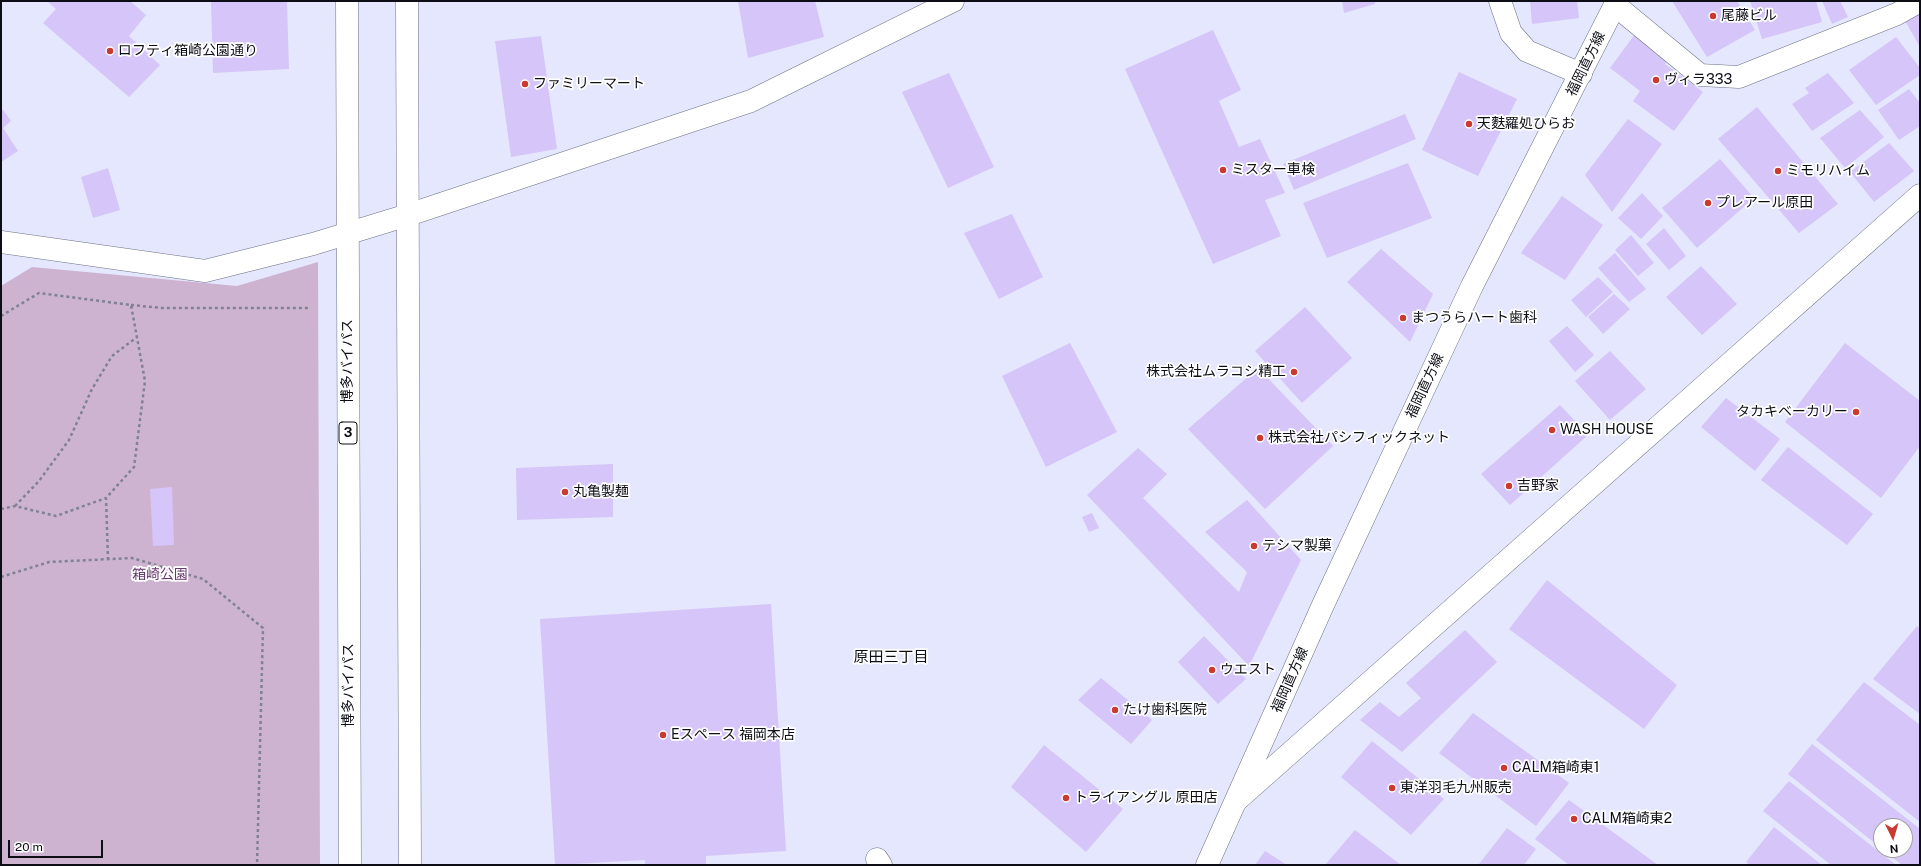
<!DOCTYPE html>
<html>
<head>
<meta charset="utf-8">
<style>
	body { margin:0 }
	#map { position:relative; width:1921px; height:866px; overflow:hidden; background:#e4e7fd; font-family:"Public Sans",sans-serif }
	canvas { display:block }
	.frame { position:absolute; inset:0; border:2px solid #0d0e15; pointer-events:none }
	.north { position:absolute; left:1873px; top:818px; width:40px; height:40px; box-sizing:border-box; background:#fff; border:1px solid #9e9fa1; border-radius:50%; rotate:175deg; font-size:11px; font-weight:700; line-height:16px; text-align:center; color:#0d0e15 }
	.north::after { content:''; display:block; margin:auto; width:14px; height:18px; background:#c93b30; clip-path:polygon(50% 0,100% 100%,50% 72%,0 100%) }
	.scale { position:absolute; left:8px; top:840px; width:95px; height:18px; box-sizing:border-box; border:2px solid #0d0e15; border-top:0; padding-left:5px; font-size:12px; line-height:14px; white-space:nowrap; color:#0d0e15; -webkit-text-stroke:3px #fff; paint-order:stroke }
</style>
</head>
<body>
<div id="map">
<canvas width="1921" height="866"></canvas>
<div class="frame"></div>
<div class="north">N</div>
<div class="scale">20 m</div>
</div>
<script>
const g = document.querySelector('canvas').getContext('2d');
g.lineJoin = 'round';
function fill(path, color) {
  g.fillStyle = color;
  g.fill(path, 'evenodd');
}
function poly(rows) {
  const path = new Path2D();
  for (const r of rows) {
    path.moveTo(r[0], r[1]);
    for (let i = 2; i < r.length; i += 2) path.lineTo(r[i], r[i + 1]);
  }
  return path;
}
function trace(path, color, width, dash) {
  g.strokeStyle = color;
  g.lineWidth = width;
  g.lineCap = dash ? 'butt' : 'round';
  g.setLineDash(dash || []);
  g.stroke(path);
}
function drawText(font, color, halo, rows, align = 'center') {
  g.font = font + ' "Public Sans","Noto Sans JP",sans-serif';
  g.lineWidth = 3.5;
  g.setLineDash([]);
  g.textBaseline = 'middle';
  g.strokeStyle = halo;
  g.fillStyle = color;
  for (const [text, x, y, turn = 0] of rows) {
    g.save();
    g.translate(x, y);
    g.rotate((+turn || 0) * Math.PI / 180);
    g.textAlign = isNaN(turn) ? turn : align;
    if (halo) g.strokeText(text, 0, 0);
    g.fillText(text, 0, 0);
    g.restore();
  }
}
fill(poly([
	[318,262,320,865,1,865,1,286,32,267,237,286]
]), '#ceb3d1');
fill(poly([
	[47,1,130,1,146,15,129,36,160,65,129,97,43,23,56,9],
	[211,1,287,1,289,69,213,73],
	[738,1,815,1,824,37,748,58],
	[1342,1,1375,1,1375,4,1344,13],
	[1530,1,1577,1,1579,18,1532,24],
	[1672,1,1737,1,1755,30,1707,57],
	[1750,1,1816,1,1822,22,1762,39],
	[1822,1,1840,1,1848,17,1832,24],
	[1920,9,1920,47,1904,19],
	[1213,30,1241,90,1219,101,1239,147,1260,139,1285,193,1265,200,1281,236,1213,264,1125,69],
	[1638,30,1671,55,1665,64,1703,92,1674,131,1633,101,1640,91,1610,68],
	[541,36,557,149,511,157,495,41],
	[1896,37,1920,68,1920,75,1876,105,1849,70],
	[1459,72,1517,99,1478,176,1422,150],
	[949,73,994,167,948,188,902,92],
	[1828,73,1854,103,1812,131,1792,104,1809,93,1805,88],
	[1909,89,1920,103,1920,126,1899,140,1878,110],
	[1,107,11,121,3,128,18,151,1,162],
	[1757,107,1838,204,1799,233,1718,139],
	[1860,110,1884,137,1845,168,1820,138],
	[1405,114,1416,139,1294,190,1283,164],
	[1628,119,1662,144,1612,212,1585,175],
	[1889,143,1914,171,1874,202,1850,172],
	[1720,159,1754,198,1697,248,1662,208],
	[1408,163,1432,218,1327,258,1303,203],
	[108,168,120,210,93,218,81,177],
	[1642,193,1663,216,1641,239,1618,218],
	[1562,196,1603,225,1565,280,1521,253],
	[1012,214,1043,277,999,299,964,233],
	[1664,228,1686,256,1669,270,1646,244],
	[1631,235,1654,263,1638,276,1615,250],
	[1381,249,1433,294,1410,342,1347,282],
	[1615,253,1646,289,1629,302,1598,268],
	[1701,266,1737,304,1702,335,1666,297],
	[1598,277,1613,292,1586,317,1571,300],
	[1614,294,1630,309,1603,334,1588,317],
	[1305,307,1352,358,1302,403,1255,351],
	[1567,326,1594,355,1575,372,1549,341],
	[1070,343,1117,432,1046,467,1002,376],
	[1845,343,1920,401,1920,446,1881,498,1785,422],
	[1610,351,1646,389,1610,420,1575,381],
	[1258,368,1333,446,1265,509,1188,429],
	[1726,398,1780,439,1755,471,1701,427],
	[1560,405,1588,435,1510,505,1481,474],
	[1788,447,1873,514,1847,545,1761,480],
	[1138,448,1167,474,1143,498,1239,592,1247,572,1205,532,1247,500,1301,560,1249,666,1087,495],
	[613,464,613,517,517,520,516,468],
	[172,487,174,545,153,546,150,489],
	[1092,513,1099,528,1089,532,1082,517],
	[1547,580,1677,685,1644,729,1509,629],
	[771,604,786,851,706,856,706,865,645,865,645,860,555,865,540,619],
	[1917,626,1920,629,1920,714,1873,679],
	[1465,630,1497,662,1402,752,1360,720,1380,702,1399,717,1421,698,1406,683],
	[1204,636,1246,679,1218,704,1178,662],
	[1101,678,1152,720,1131,744,1078,700],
	[1864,682,1920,725,1920,822,1816,740],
	[1473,713,1569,783,1536,826,1439,753],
	[1372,741,1444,799,1411,835,1341,777],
	[1812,744,1920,829,1920,865,1902,865,1883,850,1905,850,1905,826,1881,826,1881,848,1788,774],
	[1044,745,1123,809,1086,852,1011,787],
	[1789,781,1896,865,1831,865,1763,811],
	[1569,800,1658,865,1569,865,1535,839],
	[1774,827,1822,865,1750,865,1746,862],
	[1507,828,1536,849,1524,865,1480,865,1479,864],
	[1355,830,1401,865,1325,865],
	[1265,851,1287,865,1255,865]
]), '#d6c5f8');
const minor = poly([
	[1500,1,1511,33,1527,51,1581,74],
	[1615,5,1700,75,1739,77,1897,14,1920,1],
	[1,242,205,271,313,244,408,215,751,101,953,1],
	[1237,800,1920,195],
	[877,859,881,865]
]);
const major = poly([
	[1207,865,1323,605,1472,286,1617,1]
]);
const highway = poly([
	[347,1,350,865],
	[407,1,410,865]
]);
trace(minor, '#6d7184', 23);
trace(major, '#6d7184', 23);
trace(highway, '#6d7184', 23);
trace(poly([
	[131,305,162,308,309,308],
	[1,316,39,293,131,305,145,381,134,467,106,498,108,559],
	[15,506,39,481,69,440,92,389,112,356,137,337],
	[1,509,15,506,56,516,106,498],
	[1,577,49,562,132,558,203,579,263,628,257,865]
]), '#808291', 2.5, [3, 3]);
trace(minor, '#fff', 22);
trace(major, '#fff', 22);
trace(highway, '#fff', 22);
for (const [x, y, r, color] of [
	[1713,16,4,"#c93b30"],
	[110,51,4,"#c93b30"],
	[1656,80,4,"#c93b30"],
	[525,84,4,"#c93b30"],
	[1469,124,4,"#c93b30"],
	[1223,170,4,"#c93b30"],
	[1778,171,4,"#c93b30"],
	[1708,203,4,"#c93b30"],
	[1403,318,4,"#c93b30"],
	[1294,372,4,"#c93b30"],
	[1856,412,4,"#c93b30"],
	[1552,430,4,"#c93b30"],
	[1260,438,4,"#c93b30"],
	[1509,486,4,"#c93b30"],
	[565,492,4,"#c93b30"],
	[1254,546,4,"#c93b30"],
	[1212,670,4,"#c93b30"],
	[1115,710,4,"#c93b30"],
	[663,735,4,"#c93b30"],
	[1504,768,4,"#c93b30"],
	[1392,788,4,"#c93b30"],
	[1066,798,4,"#c93b30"],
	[1574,819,4,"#c93b30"]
]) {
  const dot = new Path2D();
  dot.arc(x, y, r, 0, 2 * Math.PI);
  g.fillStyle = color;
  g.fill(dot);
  trace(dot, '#fff', 1.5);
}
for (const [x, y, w] of [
	[348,433,18]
]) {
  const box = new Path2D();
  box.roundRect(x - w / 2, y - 11, w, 22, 3);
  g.fillStyle = '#fff';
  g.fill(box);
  trace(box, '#0d0e15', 1);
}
drawText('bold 13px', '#0d0e15', null, [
	["3",348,433]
]);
drawText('14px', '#0d0e15', '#fff', [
	["尾藤ビル",1721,16],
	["ロフティ箱崎公園通り",118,51],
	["ヴィラ333",1664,80],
	["ファミリーマート",533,84],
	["天麩羅処ひらお",1477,124],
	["ミスター車検",1231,170],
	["ミモリハイム",1786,171],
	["プレアール原田",1716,203],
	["まつうらハート歯科",1411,318],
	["株式会社ムラコシ精工",1286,372,"right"],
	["タカキベーカリー",1848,412,"right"],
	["WASH HOUSE",1560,430],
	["株式会社パシフィックネット",1268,438],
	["吉野家",1517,486],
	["丸亀製麺",573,492],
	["テシマ製菓",1262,546],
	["ウエスト",1220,670],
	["たけ歯科医院",1123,710],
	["Eスペース 福岡本店",671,735],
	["CALM箱崎東1",1512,768],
	["東洋羽毛九州販売",1400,788],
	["トライアングル 原田店",1074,798],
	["CALM箱崎東2",1582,819]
], 'left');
drawText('14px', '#0d0e15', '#fff', [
	["福岡直方線",1586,64,-64],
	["博多バイパス",348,361,-90],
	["福岡直方線",1425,386,-65],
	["福岡直方線",1290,680,-66],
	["博多バイパス",349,685,-90]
]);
drawText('14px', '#68396f', '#fff', [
	["箱崎公園",160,575]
]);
drawText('15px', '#0d0e15', '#fff', [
	["原田三丁目",891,657]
]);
</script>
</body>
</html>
